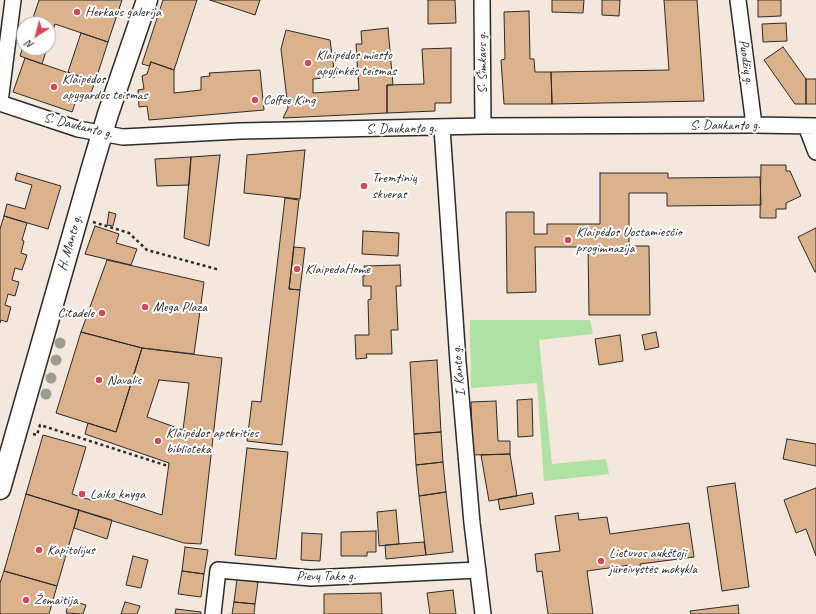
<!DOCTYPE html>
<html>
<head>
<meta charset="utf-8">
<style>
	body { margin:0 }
	#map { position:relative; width:816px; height:614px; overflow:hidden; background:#f4e8dd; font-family:Caveat,sans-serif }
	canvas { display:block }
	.north { position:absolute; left:16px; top:16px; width:40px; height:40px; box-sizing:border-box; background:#fff; border:1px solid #aaa; border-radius:50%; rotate:216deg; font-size:11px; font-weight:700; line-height:16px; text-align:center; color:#2b2b2b }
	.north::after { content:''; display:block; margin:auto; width:14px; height:18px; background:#d1495b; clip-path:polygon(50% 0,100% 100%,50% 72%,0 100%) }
</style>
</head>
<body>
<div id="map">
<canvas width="816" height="614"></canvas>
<div class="north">N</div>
</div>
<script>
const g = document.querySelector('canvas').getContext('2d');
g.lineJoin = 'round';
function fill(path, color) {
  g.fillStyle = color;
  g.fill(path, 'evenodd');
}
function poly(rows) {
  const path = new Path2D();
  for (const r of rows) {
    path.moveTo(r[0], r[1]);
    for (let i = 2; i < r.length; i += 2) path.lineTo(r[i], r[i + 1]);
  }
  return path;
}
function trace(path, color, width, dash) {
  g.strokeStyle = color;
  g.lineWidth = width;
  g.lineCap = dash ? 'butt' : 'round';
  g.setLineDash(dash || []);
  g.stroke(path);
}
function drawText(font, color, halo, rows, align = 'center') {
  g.font = font + ' Caveat,sans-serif';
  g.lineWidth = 4;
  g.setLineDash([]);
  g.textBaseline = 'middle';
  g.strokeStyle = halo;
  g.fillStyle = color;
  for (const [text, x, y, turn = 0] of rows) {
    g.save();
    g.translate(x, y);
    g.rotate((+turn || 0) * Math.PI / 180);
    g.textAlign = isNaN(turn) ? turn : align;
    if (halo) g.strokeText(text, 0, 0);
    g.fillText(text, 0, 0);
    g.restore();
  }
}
fill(poly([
	[470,320,590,320,593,334,539,340,552,464,606,459,609,474,544,481,537,383,471,388]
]), '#aee1a2');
const building = poly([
	[39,0,122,0,108,42,55,24,48,46,48,24,31,24,39,0],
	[163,0,197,0,174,70,151,62,149,66,142,64,163,0],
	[210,0,260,0,255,15,210,0],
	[428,0,455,0,456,23,428,24,428,0],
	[552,0,584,0,583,13,552,12,552,0],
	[602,0,620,0,619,16,602,15,602,0],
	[664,0,697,0,704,101,552,104,551,72,669,70,664,0],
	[758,0,781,0,781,16,758,17,758,0],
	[529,11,530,59,534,59,535,72,551,72,552,104,504,104,501,60,505,59,504,12,529,11],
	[786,23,787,41,763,42,762,24,786,23],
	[388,28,393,85,387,85,387,113,283,118,288,108,281,49,286,30,330,40,335,77,313,79,313,93,359,90,356,44,362,44,361,31,388,28],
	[81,33,108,42,95,82,68,72,81,33],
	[24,44,24,48,47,48,42,64,20,56,24,44],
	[783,47,806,79,806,104,795,104,764,60,783,47],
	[451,48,451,103,435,103,435,111,387,113,387,85,424,84,422,49,451,48],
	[25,58,95,82,90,95,85,93,82,103,76,101,72,112,13,92,25,58],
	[151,62,174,70,174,93,201,90,201,77,210,76,209,73,260,70,264,110,149,120,147,106,139,107,138,90,144,89,142,76,147,74,151,62],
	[806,79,816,79,816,104,806,104,806,79],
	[305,150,300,199,244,193,247,155,305,150],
	[220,155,209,246,184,238,191,157,220,155],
	[191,157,189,185,157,186,155,159,191,157],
	[761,165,786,165,786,171,790,171,801,196,786,203,786,209,776,209,776,218,760,218,761,165],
	[17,173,61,186,48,229,4,216,7,204,25,209,32,185,15,180,17,173],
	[600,173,668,173,668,178,760,177,761,205,667,206,667,193,629,193,629,246,649,246,650,315,589,315,588,247,535,247,536,292,507,293,506,212,534,212,534,234,547,234,547,224,600,224,600,173],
	[285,198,299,200,289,289,300,290,282,445,247,441,252,401,261,402,285,198],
	[109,212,116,214,113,226,107,225,109,212],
	[4,216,27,223,22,240,24,241,21,253,27,255,22,270,15,268,12,280,19,282,15,296,8,294,5,305,11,307,7,322,1,320,0,323,0,229,4,216],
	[95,226,119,234,116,243,137,249,131,265,85,254,95,226],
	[816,228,816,272,815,272,798,237,816,228],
	[363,231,399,233,398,256,362,254,363,231],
	[294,247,305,248,300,290,289,289,294,247],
	[107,260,204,282,194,354,142,348,81,332,107,260],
	[400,265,401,286,396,286,398,330,391,330,392,354,366,354,367,358,356,359,355,335,369,335,368,300,371,299,371,286,363,286,363,276,365,276,364,266,400,265],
	[81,332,142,348,116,432,56,413,81,332],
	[656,332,659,347,645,350,642,335,656,332],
	[620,335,623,361,599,365,595,339,620,335],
	[142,348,222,358,201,544,184,543,26,494,43,435,86,447,72,494,94,501,101,495,162,515,169,463,85,434,88,423,116,432,142,348],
	[159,380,189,383,183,430,147,417,159,380],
	[437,360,441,432,414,434,410,362,437,360],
	[532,399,533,436,518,437,517,400,532,399],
	[496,401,498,441,510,441,510,454,473,455,471,402,496,401],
	[441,432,443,462,416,465,414,434,441,432],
	[787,439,816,444,816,466,783,459,787,439],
	[247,448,288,452,276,559,235,555,247,448],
	[510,454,517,496,489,501,481,455,510,454],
	[443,462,446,492,419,496,416,465,443,462],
	[735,483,749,587,722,591,707,487,735,483],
	[816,488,816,556,806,529,796,533,784,500,816,488],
	[446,492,453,552,426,555,419,496,446,492],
	[532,493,534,504,500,510,498,499,532,493],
	[26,494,79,510,57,586,4,571,26,494],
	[79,510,112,520,107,539,74,528,79,510],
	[396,510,399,544,379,546,377,512,396,510],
	[578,513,579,520,607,517,610,534,689,523,694,557,640,564,641,571,631,573,630,565,587,571,593,614,548,614,542,571,537,572,535,554,560,551,555,516,578,513],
	[376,531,376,552,367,552,367,556,341,556,341,532,376,531],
	[302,533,322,534,320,561,301,560,302,533],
	[424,542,426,555,386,559,385,545,424,542],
	[185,547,208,550,204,574,182,571,185,547],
	[133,556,148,560,141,588,126,585,133,556],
	[4,571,57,586,49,614,0,614,0,583,4,571],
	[182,571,204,574,201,597,178,594,182,571],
	[237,579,258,582,255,604,234,602,237,579],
	[453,590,456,614,430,614,427,593,453,590],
	[381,593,382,614,324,614,324,594,381,593],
	[69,600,86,605,83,614,66,613,69,600],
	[125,602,140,606,137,614,121,614,125,602],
	[234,602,255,604,254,614,232,614,234,602],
	[738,605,739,614,691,614,690,611,738,605],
	[176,609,201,612,201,614,175,614,176,609]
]);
fill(building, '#dcb28d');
trace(building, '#2b2b2b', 1);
const minor = poly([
	[482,0,483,126],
	[738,0,754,125],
	[0,102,13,0],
	[0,103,78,129,123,137,240,131,483,126,754,125,816,126],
	[806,126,816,152],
	[442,128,458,362,472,523,483,614],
	[213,614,218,570,311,578,478,570]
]);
const major = poly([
	[0,489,93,164,108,114,147,0]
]);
trace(minor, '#2b2b2b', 18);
trace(major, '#2b2b2b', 23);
trace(poly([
	[93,222,129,233,147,250,220,270],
	[33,434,37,435,40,425,168,466]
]), '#2b2b2b', 2.5, [3, 3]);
trace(minor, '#fff', 15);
trace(major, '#fff', 20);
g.fillStyle = '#9b9e8f';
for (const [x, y] of [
	[60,343],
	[56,360],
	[51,378],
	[46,394]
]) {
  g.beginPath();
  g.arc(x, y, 5.5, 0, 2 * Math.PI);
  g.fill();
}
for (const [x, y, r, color] of [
	[77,12,4,"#d1495b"],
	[308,63,4,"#d1495b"],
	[54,87,4,"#d1495b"],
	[255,100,4,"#d1495b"],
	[364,186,4,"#d1495b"],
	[568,240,4,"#d1495b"],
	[297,269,4,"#d1495b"],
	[145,307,4,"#d1495b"],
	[102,313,4,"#d1495b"],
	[99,380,4,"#d1495b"],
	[158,441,4,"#d1495b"],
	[82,494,4,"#d1495b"],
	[39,550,4,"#d1495b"],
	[601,561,4,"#d1495b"],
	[26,600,4,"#d1495b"]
]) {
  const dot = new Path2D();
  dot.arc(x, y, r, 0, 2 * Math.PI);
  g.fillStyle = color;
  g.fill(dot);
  trace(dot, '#fff', 1.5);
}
drawText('14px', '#2b2b2b', '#fff', [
	["Herkaus galerija",85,12],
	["Klaipėdos miesto",316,55],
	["apylinkės teismas",316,71],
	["Klaipėdos",62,79],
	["apygardos teismas",62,95],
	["Coffee King",263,100],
	["Tremtinių",372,178],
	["skveras",372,194],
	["Klaipėdos Uostamiesčio",576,232],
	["progimnazija",576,248],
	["KlaipedaHome",305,269],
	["Mega Plaza",153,307],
	["Citadele",94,313,"right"],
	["Navalis",107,380],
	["Klaipėdos apskrities",166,433],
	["biblioteka",166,449],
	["Laiko knyga",90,494],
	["Kapitolijus",47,550],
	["Lietuvos aukštoji",609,553],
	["jūreivystės mokykla",609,569],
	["Žemaitija",34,600]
], 'left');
drawText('14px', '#2b2b2b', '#fff', [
	["Puodžių g.",746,62,82],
	["S. Šimkaus g.",482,63,-90],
	["S. Daukanto g.",725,125],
	["S. Daukanto g.",78,126,14],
	["S. Daukanto g.",401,129,-1],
	["H. Manto g.",70,243,-74],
	["I. Kanto g.",459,371,-95],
	["Pievų Tako g.",326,576]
]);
</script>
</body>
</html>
